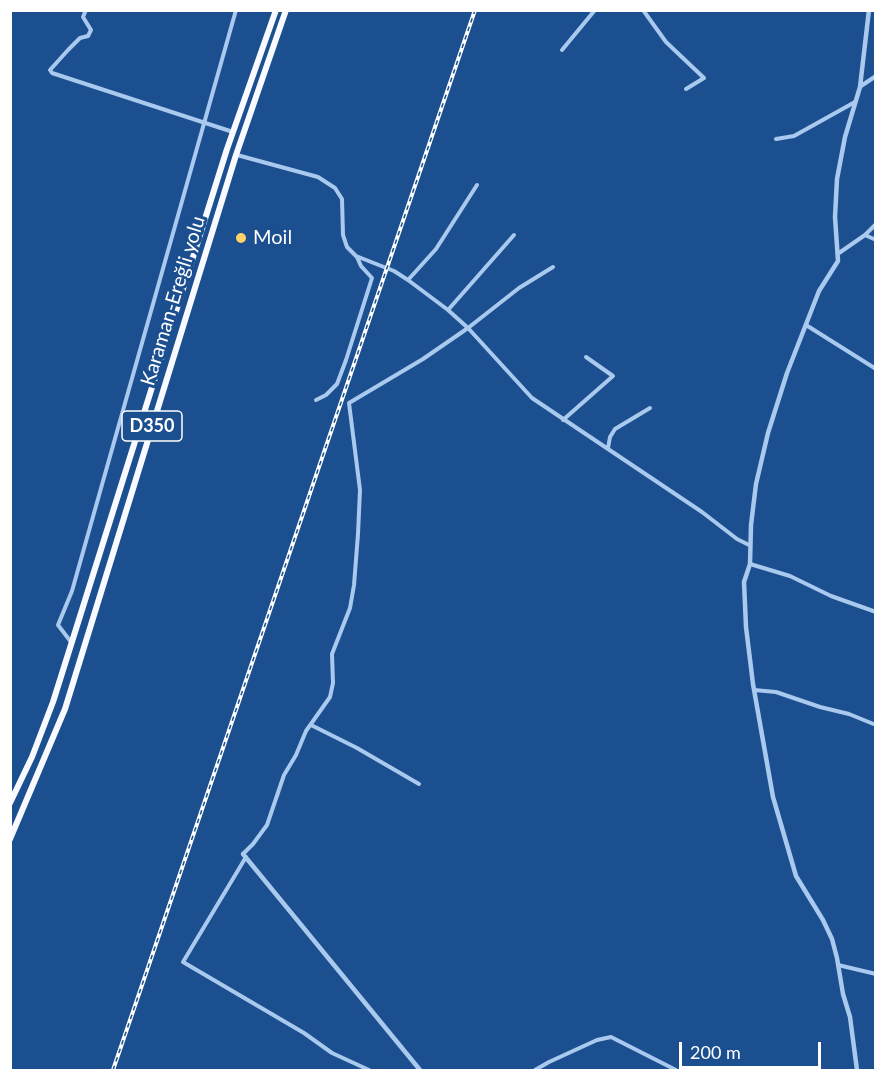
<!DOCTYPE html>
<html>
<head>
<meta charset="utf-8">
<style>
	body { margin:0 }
	#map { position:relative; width:886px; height:1081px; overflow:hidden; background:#1b4f8f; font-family:Lato,sans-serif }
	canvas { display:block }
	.frame { position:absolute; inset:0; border:12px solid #fff; pointer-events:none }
	.scale { position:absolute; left:679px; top:1042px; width:142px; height:27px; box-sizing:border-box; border:3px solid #fff; border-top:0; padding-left:8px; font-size:18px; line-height:21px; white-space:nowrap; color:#fff; -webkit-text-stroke:4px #1b4f8f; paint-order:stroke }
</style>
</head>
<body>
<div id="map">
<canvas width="886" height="1081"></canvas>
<div class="frame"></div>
<div class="scale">200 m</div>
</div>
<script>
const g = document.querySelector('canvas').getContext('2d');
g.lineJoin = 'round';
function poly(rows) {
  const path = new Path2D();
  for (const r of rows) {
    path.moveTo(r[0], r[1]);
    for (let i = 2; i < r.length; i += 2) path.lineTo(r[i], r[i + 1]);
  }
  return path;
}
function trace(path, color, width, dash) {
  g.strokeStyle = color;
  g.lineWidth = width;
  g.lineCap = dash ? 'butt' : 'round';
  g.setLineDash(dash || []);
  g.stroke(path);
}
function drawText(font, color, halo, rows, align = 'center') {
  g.font = font + ' Lato,sans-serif';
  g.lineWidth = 6;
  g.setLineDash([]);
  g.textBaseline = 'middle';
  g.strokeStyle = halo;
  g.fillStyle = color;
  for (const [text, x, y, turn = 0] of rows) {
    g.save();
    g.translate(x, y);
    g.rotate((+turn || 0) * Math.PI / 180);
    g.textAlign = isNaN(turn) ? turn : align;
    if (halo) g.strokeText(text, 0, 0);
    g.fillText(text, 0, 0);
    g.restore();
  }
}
trace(poly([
	[86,10,83,17,91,30,88,36,80,38,68,50,50,70,52,73,233,132],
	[643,10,666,42,704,78,686,89],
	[562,50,595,10],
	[776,139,794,136,855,102],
	[237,155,318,177,335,188,342,199,343,235,347,247,356,256,394,271,408,280,448,310,468,328,532,398,702,512,737,539,749,545],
	[865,235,876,240],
	[839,253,865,235,876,224],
	[408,280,436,249,477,185],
	[448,310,514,235],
	[806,325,876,369],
	[316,400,326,395,337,384,346,360,372,278,361,266,357,257],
	[563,420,613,376,586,357],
	[608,448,610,437,615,429,650,408],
	[750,564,790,576,831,596,876,612],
	[71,642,58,625,72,591,236,10],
	[754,690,776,692,820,707,849,714,876,725],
	[311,725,357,748,419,784],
	[243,854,253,844,267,825,284,775,296,755,306,731,330,697,333,683,332,654,350,608,354,585,358,534,360,490,349,403,423,359,468,328,519,288,553,267],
	[246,857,183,962,304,1033,332,1053,369,1070],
	[838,965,876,974],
	[535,1070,549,1062,597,1040,611,1037,676,1070]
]), '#a9c9ee', 4);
trace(poly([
	[861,86,876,76],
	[243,854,420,1070],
	[857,1070,850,1017,843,994,837,958,832,939,823,920,796,876,773,797,753,684,746,627,744,582,750,564,751,525,756,484,768,433,787,373,819,291,838,261,835,217,837,179,845,137,860,87,869,10]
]), '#a9c9ee', 4.5);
trace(poly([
	[10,803,32,757,53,702,227,149,276,10],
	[10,839,65,709,236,155,286,10]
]), '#f8faff', 6);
const rail = poly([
	[113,1070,475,10]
]);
trace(rail, '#fff', 4);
trace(rail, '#1b4f8f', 1.5, [4.5]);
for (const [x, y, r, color] of [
	[241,238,6,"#ffd166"]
]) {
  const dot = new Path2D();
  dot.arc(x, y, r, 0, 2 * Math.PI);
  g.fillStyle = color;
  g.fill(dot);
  trace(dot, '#1b4f8f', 2);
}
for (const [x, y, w] of [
	[152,426,60]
]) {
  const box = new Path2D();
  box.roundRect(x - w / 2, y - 15, w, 30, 4.5);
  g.fillStyle = '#1b4f8f';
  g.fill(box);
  trace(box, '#fff', 1.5);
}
drawText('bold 18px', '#fff', null, [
	["D350",152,426]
]);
drawText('20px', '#fff', '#1b4f8f', [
	["Moil",253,238]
], 'left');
drawText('20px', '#fff', '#1b4f8f', [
	["Karaman-Ereğli yolu",173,301,-73]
]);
</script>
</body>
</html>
